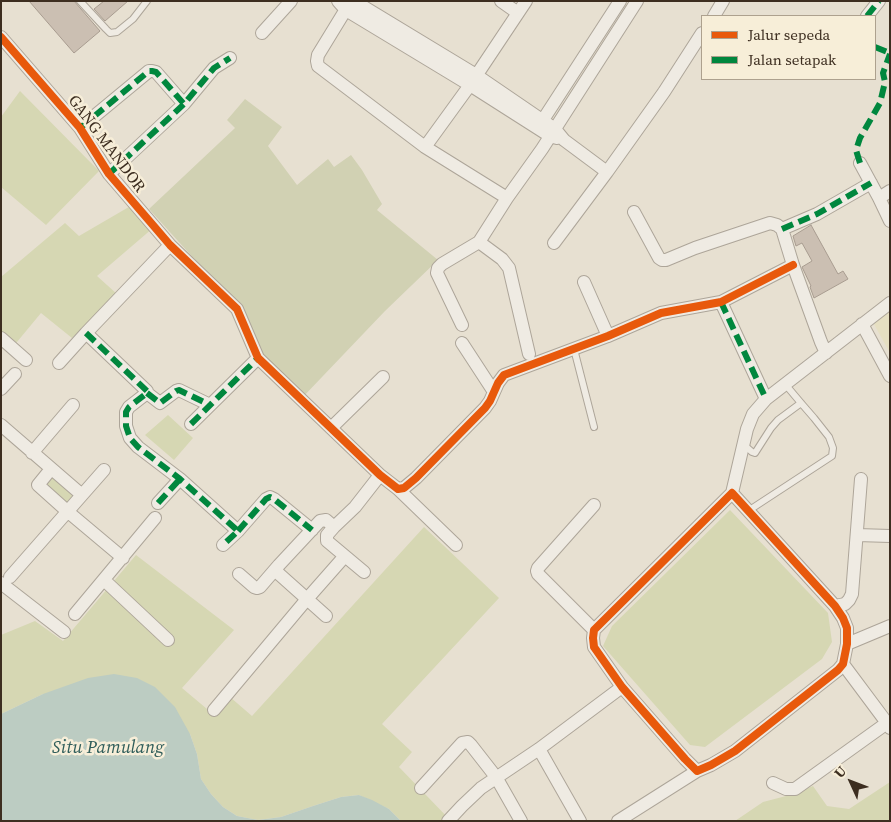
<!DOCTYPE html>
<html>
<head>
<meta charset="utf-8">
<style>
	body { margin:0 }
	#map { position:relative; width:891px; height:822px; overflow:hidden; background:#e7e0d1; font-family:"Source Serif 4",serif }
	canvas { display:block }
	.frame { position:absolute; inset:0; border:2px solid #3d2e20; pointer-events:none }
	.legend { position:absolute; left:701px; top:15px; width:175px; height:65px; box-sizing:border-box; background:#f7eed8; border:1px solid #ada18e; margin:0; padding:6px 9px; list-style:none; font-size:15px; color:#3d2e20 }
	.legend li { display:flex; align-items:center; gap:10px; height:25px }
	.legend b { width:25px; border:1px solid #ada18e }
	.north { position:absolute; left:826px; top:757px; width:50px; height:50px; -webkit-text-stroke:4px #f7eed8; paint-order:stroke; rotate:313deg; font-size:14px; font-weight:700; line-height:20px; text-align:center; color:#3d2e20 }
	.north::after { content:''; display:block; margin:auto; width:18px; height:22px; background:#3d2e20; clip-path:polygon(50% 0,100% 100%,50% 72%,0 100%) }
</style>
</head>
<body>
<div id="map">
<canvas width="891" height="822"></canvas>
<div class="frame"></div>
<ul class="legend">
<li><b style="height:6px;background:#e8590c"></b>Jalur sepeda</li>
<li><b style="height:6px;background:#00873e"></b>Jalan setapak</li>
</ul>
<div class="north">U</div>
</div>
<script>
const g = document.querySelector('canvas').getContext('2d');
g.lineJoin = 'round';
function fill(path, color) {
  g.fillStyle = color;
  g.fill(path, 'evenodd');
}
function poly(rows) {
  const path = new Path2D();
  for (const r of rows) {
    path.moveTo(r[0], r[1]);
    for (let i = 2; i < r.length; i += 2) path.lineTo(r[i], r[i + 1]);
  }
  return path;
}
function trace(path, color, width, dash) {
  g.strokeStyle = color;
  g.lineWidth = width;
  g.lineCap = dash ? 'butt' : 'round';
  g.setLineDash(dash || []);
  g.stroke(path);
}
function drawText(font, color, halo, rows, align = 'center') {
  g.font = font + ' "Source Serif 4",serif';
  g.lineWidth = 5;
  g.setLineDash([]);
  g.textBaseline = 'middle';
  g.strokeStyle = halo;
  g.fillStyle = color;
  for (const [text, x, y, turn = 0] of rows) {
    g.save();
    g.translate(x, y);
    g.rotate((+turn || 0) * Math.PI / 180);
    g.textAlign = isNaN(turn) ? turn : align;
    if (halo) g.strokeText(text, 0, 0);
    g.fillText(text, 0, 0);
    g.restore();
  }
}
fill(poly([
	[890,303,890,353,870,317]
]), '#e6dfc2');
fill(poly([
	[20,91,99,171,46,225,1,187,1,117],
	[134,204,153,228,97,276,117,294,72,338,41,313,12,348,1,338,1,277,65,223,79,236],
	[168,415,193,438,174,460,145,435],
	[51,469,82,495,67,511,38,485],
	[730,510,828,613,832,642,822,659,705,747,690,745,603,646,612,626],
	[424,527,499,598,382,724,412,752,399,767,451,821,401,821,389,809,359,795,341,797,313,806,281,817,258,820,237,816,223,807,211,794,201,779,197,754,190,734,43,694,1,714,1,635,35,621,63,641,136,555,234,630,182,688,213,714,230,697,252,716],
	[890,782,890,821,735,821,763,802,790,795,813,786,827,806,849,809]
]), '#d6d7b3');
fill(poly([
	[245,99,282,127,268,146,297,185,328,159,334,167,351,155,362,170,382,204,377,210,438,260,385,311,301,399,261,357,235,304,149,209,235,128,227,120]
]), '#d1d1b3');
fill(poly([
	[114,674,137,678,155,687,175,707,190,734,197,754,201,779,211,794,223,807,237,816,258,820,281,817,313,806,341,797,359,795,372,800,389,809,401,821,1,821,1,714,43,694,88,678]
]), '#bcccc2');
const building = poly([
	[29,1,74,1,100,31,74,53,29,1],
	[104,1,128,1,105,21,94,9,104,1],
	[811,225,838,274,843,271,848,279,814,298,810,287,811,286,802,267,812,261,802,243,796,246,793,236,811,225]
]);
fill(building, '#cbbfb2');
trace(building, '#a89c90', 1);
const lane = poly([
	[80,1,106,29,110,33,117,32,133,19,147,1],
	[574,349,594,427],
	[744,445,752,452,755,453,771,428,778,420,801,403,785,384],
	[748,511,832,456,833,448,829,437,814,418,801,403]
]);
const street = poly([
	[338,1,346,10,470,85,550,136,557,138],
	[351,1,318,55,317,61,318,66,425,147,507,198],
	[354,1,476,75,555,129,564,140,607,172],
	[501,1,518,13],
	[714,16,723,1],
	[867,16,879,1],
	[262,33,291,1],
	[1,37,80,128,109,174,152,224,170,245,237,309,258,358,380,475,398,489,404,488,416,478,485,408,490,401,498,383,504,375,608,336,661,313,721,302,793,265],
	[539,126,620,1],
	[80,128,149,71,152,71,156,72,184,104],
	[425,147,470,85,526,1],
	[860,163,879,198,890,221],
	[109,174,184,104,214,68,230,58],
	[879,198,890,191],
	[634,212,659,258,662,260,666,260,695,248,770,223,777,225,782,229,793,265,821,342,826,353],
	[782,229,817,214,871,183],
	[554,243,607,172,664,92,702,33],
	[584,282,608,336],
	[721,302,766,399],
	[862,324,890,376],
	[462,325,437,273,438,268,442,264,479,242],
	[86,333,147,391,147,393,129,407,126,412,126,426,130,438,138,447,180,479,238,531,223,545],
	[1,338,26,360],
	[462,343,494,392],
	[529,354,509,268,502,259,479,242,507,198,542,149,637,1],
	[59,363,86,333,170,245],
	[1,389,15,374],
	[147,393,160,403,176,391,179,390,210,405],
	[191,424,258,358],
	[1,425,82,495,104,470],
	[331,428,383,377],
	[32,453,73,405],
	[51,469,38,485,67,511,123,558],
	[398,489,456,545],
	[732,493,835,606,843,618,847,628,847,644,843,664,838,670,735,751,711,765,697,771,685,759,622,687,594,647,593,638,594,630,732,493],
	[732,493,747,429,753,414,766,399,890,303],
	[158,503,180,479],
	[594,505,538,568,537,571,538,574,594,630],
	[334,527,327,535,327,541,364,572],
	[238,531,266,499,270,497,274,499,312,530],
	[857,535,890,536],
	[239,574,254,587,257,588,260,587,279,565,320,521,326,520,334,527,355,507,380,475],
	[279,574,326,616],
	[10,577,82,495],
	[104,580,168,640],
	[1,583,6,587,64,632],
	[835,606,845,604,849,600,852,594,861,479],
	[75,614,155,518],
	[847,644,890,626],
	[843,664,887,723,890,728],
	[214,710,307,599,344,557],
	[539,749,580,821],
	[773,783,786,789,795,789,887,723],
	[421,788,462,743,468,742,471,745,496,777,521,821],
	[448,821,462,806,481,788,539,749,622,687],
	[618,821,697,771]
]);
trace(lane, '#ada599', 8);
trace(street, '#ada599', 14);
trace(lane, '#efebe3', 6);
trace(street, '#efebe3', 12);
trace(poly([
	[867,16,879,1],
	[875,47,890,53],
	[80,128,149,71,152,71,156,72,184,104],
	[860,163,856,150,860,138,880,103,885,82,883,73,890,54],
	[109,174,184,104,214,68,230,58],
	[782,229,817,214,871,183],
	[721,302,766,399],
	[86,333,147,391,147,393,129,407,126,412,126,426,130,438,138,447,180,479,238,531,223,545],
	[147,393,160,403,176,391,179,390,210,405],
	[191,424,258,358],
	[158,503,180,479],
	[238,531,266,499,270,497,274,499,312,530]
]), '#00873e', 6, [12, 6]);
trace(poly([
	[1,37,80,128,109,174,152,224,170,245,237,309,258,358,380,475,398,489,404,488,416,478,485,408,490,401,498,383,504,375,608,336,661,313,721,302,793,265],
	[732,493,835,606,843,618,847,628,847,644,843,664,838,670,735,751,711,765,697,771,685,759,622,687,594,647,593,638,594,630,732,493]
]), '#e8590c', 8);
drawText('16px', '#3d2e20', '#f7eed8', [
	["GANG MANDOR",106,144,53]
]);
drawText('italic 18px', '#2f5d5a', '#f7eed8', [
	["Situ Pamulang",108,748]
]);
</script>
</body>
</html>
